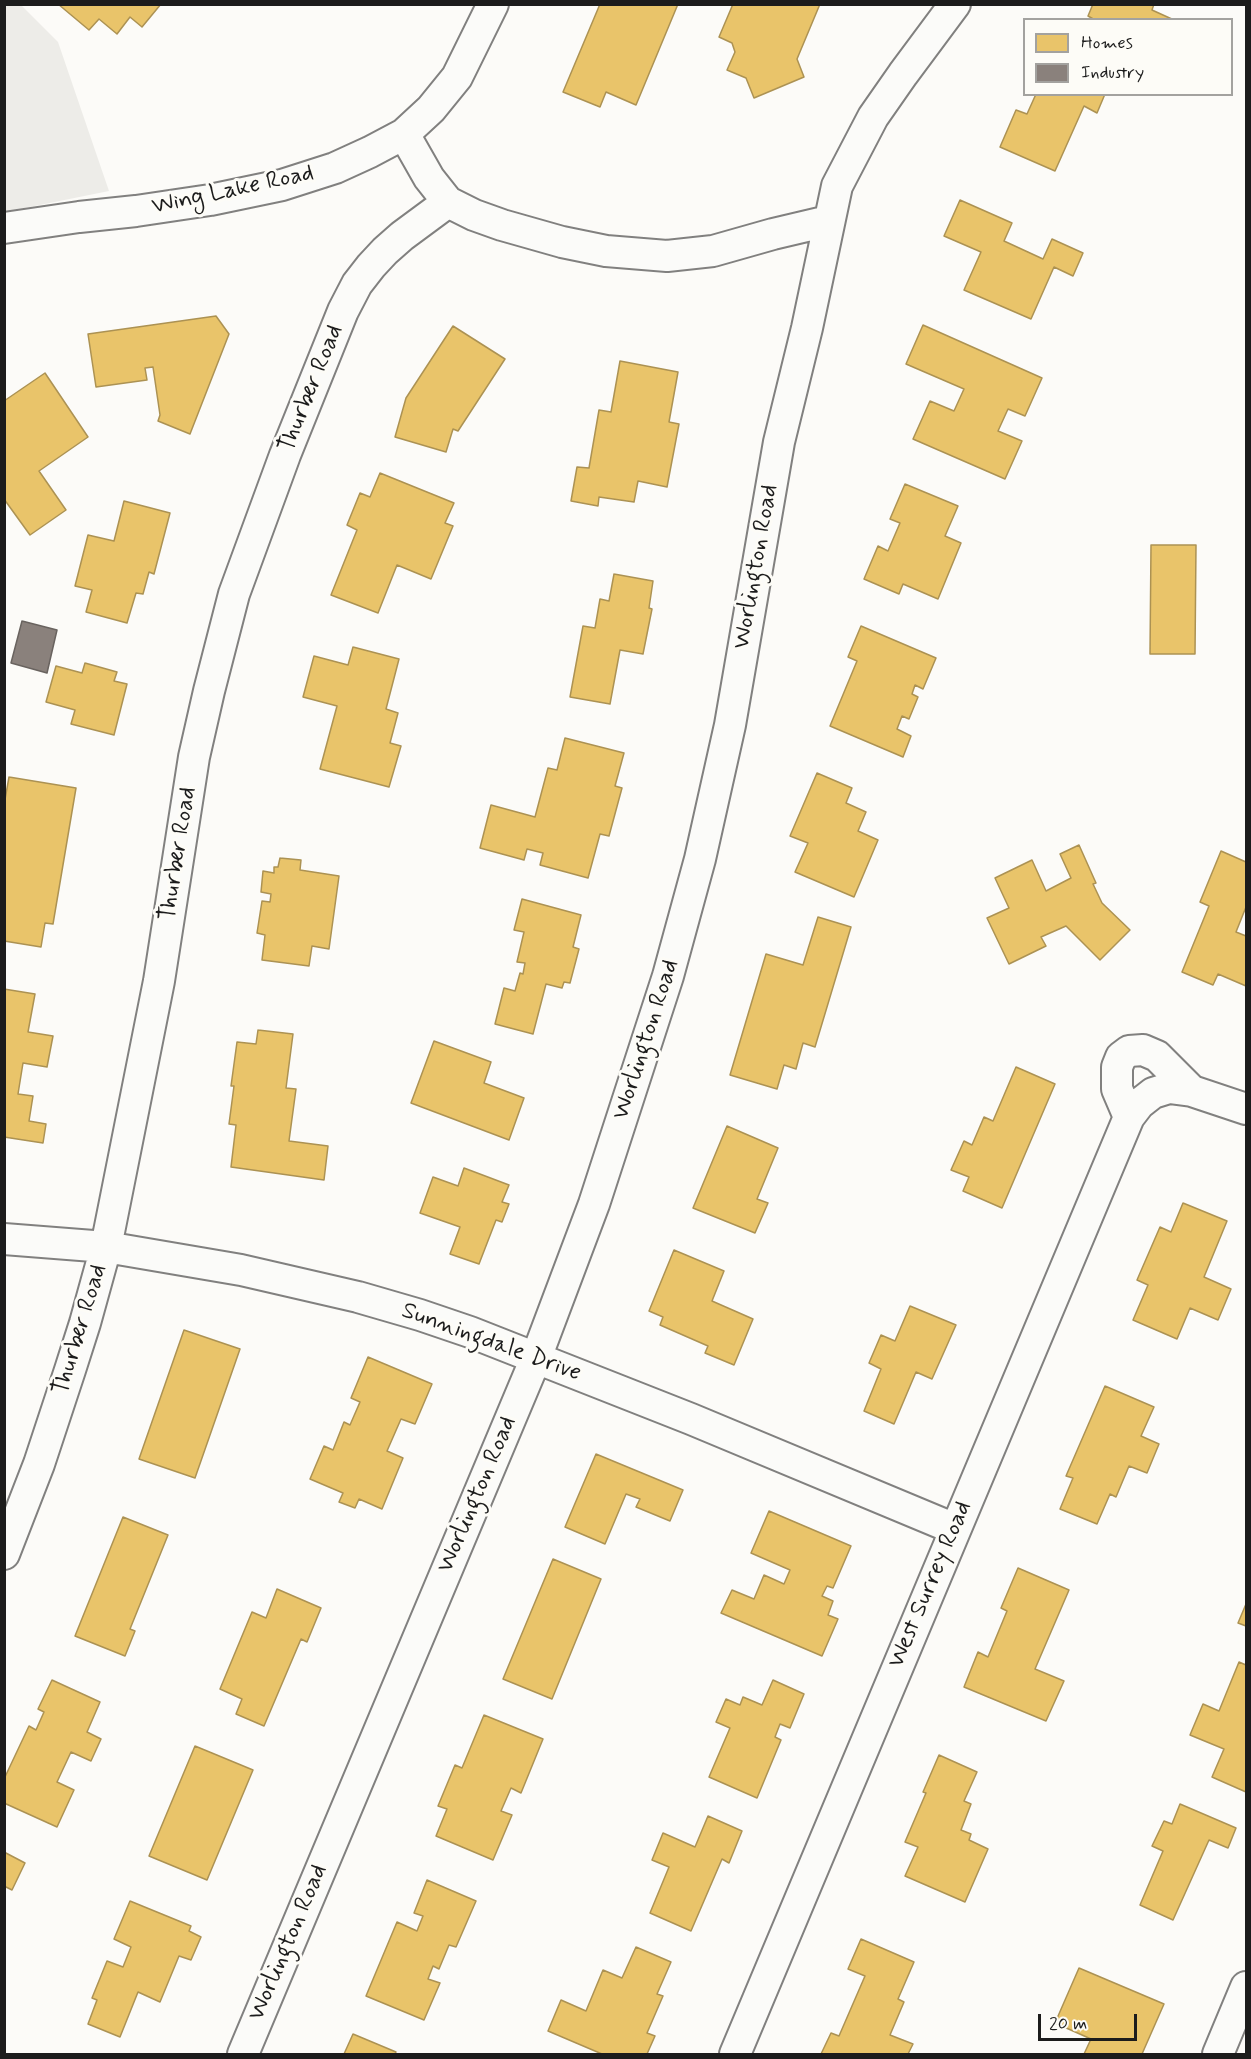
<!DOCTYPE html>
<html>
<head>
<meta charset="utf-8">
<style>
	body { margin:0 }
	#map { position:relative; width:1251px; height:2059px; overflow:hidden; background:#fcfbf8; font-family:Mynerve,sans-serif }
	canvas { display:block }
	.frame { position:absolute; inset:0; border:6px solid #1c1c1c; pointer-events:none }
	.legend { position:absolute; left:1023px; top:18px; width:210px; height:78px; box-sizing:border-box; background:#fdfcf7; border:2px solid #a3a29f; margin:0; padding:8px 10px; list-style:none; font-size:18px; color:#1c1c1c }
	.legend li { display:flex; align-items:center; gap:12px; height:30px }
	.legend b { width:30px; border:2px solid #a3a29f }
	.scale { position:absolute; left:1038px; top:2014px; width:99px; height:27px; box-sizing:border-box; border:3px solid #1c1c1c; border-top:0; padding-left:8px; font-size:18px; line-height:21px; white-space:nowrap; color:#1c1c1c; -webkit-text-stroke:4px #fdfcf7; paint-order:stroke }
</style>
</head>
<body>
<div id="map">
<canvas width="1251" height="2059"></canvas>
<div class="frame"></div>
<ul class="legend">
<li><b style="height:16px;background:#e9c46a"></b>Homes</li>
<li><b style="height:16px;background:#8a817c"></b>Industry</li>
</ul>
<div class="scale">20 m</div>
</div>
<script>
const g = document.querySelector('canvas').getContext('2d');
g.lineJoin = 'round';
function fill(path, color) {
  g.fillStyle = color;
  g.fill(path, 'evenodd');
}
function poly(rows) {
  const path = new Path2D();
  for (const r of rows) {
    path.moveTo(r[0], r[1]);
    for (let i = 2; i < r.length; i += 2) path.lineTo(r[i], r[i + 1]);
  }
  return path;
}
function trace(path, color, width, dash) {
  g.strokeStyle = color;
  g.lineWidth = width;
  g.lineCap = dash ? 'butt' : 'round';
  g.setLineDash(dash || []);
  g.stroke(path);
}
function drawText(font, color, halo, rows, align = 'center') {
  g.font = font + ' Mynerve,sans-serif';
  g.lineWidth = 6;
  g.setLineDash([]);
  g.textBaseline = 'middle';
  g.strokeStyle = halo;
  g.fillStyle = color;
  for (const [text, x, y, turn = 0] of rows) {
    g.save();
    g.translate(x, y);
    g.rotate((+turn || 0) * Math.PI / 180);
    g.textAlign = isNaN(turn) ? turn : align;
    if (halo) g.strokeText(text, 0, 0);
    g.fillText(text, 0, 0);
    g.restore();
  }
}
fill(poly([
	[5,4,21,5,58,42,109,191,5,212]
]), '#edece8');
const homes = poly([
	[58,4,161,4,142,27,130,17,117,34,99,19,89,30,58,4],
	[600,4,678,4,636,105,606,92,600,107,563,92,600,4],
	[733,4,820,4,797,59,804,77,754,98,746,78,727,70,735,52,732,43,719,37,733,4],
	[1093,4,1154,4,1152,10,1174,20,1095,20,1088,16,1093,4],
	[1036,94,1105,94,1097,113,1084,106,1055,171,1000,147,1016,110,1027,114,1036,94],
	[960,200,1012,223,1004,241,1043,259,1052,239,1083,253,1073,276,1054,267,1031,319,964,290,981,252,944,236,960,200],
	[216,316,229,334,190,434,158,421,160,415,153,367,145,368,147,380,96,387,88,334,216,316],
	[923,325,1042,378,1025,416,1008,409,998,431,1022,441,1005,479,913,439,930,401,954,411,964,389,906,364,923,325],
	[453,326,505,359,458,431,453,429,446,452,395,437,406,398,453,326],
	[620,361,678,372,669,422,679,424,667,487,638,481,634,502,599,497,598,506,571,501,577,467,589,468,599,410,611,412,620,361],
	[45,373,88,437,39,471,66,510,30,535,4,499,4,401,45,373],
	[380,473,454,503,445,523,453,526,431,579,397,565,378,613,331,595,357,530,347,525,360,493,370,497,380,473],
	[905,484,958,506,945,536,961,543,938,599,903,584,899,594,864,579,878,546,888,551,900,523,890,519,905,484],
	[124,501,170,513,154,574,149,572,143,594,136,593,127,623,86,612,92,590,75,586,88,535,114,541,124,501],
	[1151,545,1196,545,1195,654,1150,654,1151,545],
	[614,574,653,581,649,608,652,609,643,654,620,650,610,704,570,697,583,626,595,628,600,599,609,601,614,574],
	[861,626,936,658,923,689,915,685,912,694,918,697,909,719,902,716,897,729,911,736,903,757,830,726,857,661,848,657,861,626],
	[353,647,399,659,386,709,398,713,390,743,401,746,389,787,320,769,337,706,303,697,314,656,348,665,353,647],
	[85,663,117,672,114,681,127,684,114,735,71,724,75,710,46,702,56,666,82,673,85,663],
	[565,738,624,753,615,786,622,788,609,836,600,834,588,878,540,865,543,853,527,849,524,860,480,848,491,805,535,817,548,768,557,770,565,738],
	[817,773,852,788,846,803,866,812,858,831,878,840,854,897,795,872,808,843,790,836,817,773],
	[9,777,76,788,53,924,45,923,41,947,4,941,4,805,9,777],
	[1079,845,1096,883,1093,884,1102,903,1130,930,1100,960,1066,926,1041,937,1046,946,1009,964,987,918,1009,908,995,878,1032,860,1046,891,1071,878,1060,854,1079,845],
	[1221,851,1246,862,1246,907,1236,932,1246,936,1246,986,1218,974,1213,985,1182,972,1209,906,1200,902,1221,851],
	[280,858,301,860,300,870,339,876,329,949,312,946,309,966,262,960,265,935,257,933,262,901,270,902,271,894,261,892,263,871,274,873,274,867,278,867,280,858],
	[522,899,581,915,573,947,579,949,570,983,564,982,562,988,546,984,533,1034,495,1024,504,988,515,991,520,973,523,974,525,963,517,962,524,932,514,930,522,899],
	[818,917,851,927,815,1047,803,1043,796,1069,784,1065,777,1089,730,1075,766,954,803,965,818,917],
	[4,989,35,994,28,1032,53,1036,47,1067,23,1063,18,1094,33,1096,29,1121,46,1124,43,1143,4,1137,4,989],
	[258,1030,293,1034,286,1088,296,1089,289,1141,328,1146,324,1180,231,1167,236,1125,229,1124,234,1086,231,1086,237,1042,256,1044,258,1030],
	[434,1041,491,1062,484,1083,524,1098,509,1140,411,1103,434,1041],
	[1016,1067,1055,1084,1002,1208,963,1191,969,1177,951,1170,964,1141,972,1145,984,1117,993,1121,1016,1067],
	[727,1126,778,1148,757,1199,768,1203,755,1233,693,1208,727,1126],
	[464,1168,509,1185,502,1202,509,1204,502,1222,496,1220,479,1264,450,1254,460,1227,420,1213,433,1177,458,1186,464,1168],
	[1183,1203,1227,1221,1204,1277,1231,1289,1218,1320,1190,1308,1177,1339,1133,1320,1148,1285,1137,1280,1160,1227,1171,1232,1183,1203],
	[674,1250,724,1271,712,1301,753,1319,734,1365,705,1353,708,1346,660,1325,663,1317,649,1311,674,1250],
	[910,1306,956,1325,932,1379,916,1372,894,1424,864,1411,881,1369,869,1363,881,1335,895,1341,910,1306],
	[184,1330,240,1349,195,1478,139,1459,184,1330],
	[368,1357,432,1384,415,1424,401,1419,387,1451,403,1458,382,1509,359,1499,355,1508,339,1502,343,1493,310,1479,324,1446,333,1450,344,1422,350,1425,360,1402,351,1398,368,1357],
	[1105,1386,1154,1407,1141,1436,1159,1444,1147,1473,1129,1466,1116,1497,1110,1494,1097,1524,1060,1509,1073,1478,1066,1476,1105,1386],
	[596,1454,683,1490,670,1521,636,1507,640,1499,626,1494,605,1544,565,1527,596,1454],
	[769,1511,851,1546,833,1588,827,1586,822,1596,833,1601,828,1615,838,1619,822,1656,721,1613,732,1590,754,1599,764,1575,784,1584,790,1570,751,1553,769,1511],
	[123,1517,168,1535,130,1629,135,1631,125,1656,75,1636,123,1517],
	[553,1559,601,1579,552,1699,503,1679,553,1559],
	[1018,1568,1069,1590,1035,1669,1064,1681,1046,1721,964,1687,978,1652,988,1657,1007,1611,1001,1608,1018,1568],
	[277,1589,321,1608,307,1642,301,1639,264,1726,236,1714,242,1699,220,1689,252,1612,266,1618,277,1589],
	[1246,1604,1246,1626,1238,1623,1246,1604],
	[1239,1662,1246,1665,1246,1792,1212,1777,1224,1749,1190,1735,1203,1704,1219,1711,1239,1662],
	[52,1680,100,1702,87,1732,101,1739,91,1761,71,1752,57,1782,74,1790,57,1827,4,1803,4,1779,29,1726,36,1730,44,1712,38,1709,52,1680],
	[773,1680,804,1694,790,1728,780,1724,775,1737,781,1740,757,1798,709,1777,730,1728,716,1722,726,1699,740,1705,743,1697,762,1705,773,1680],
	[484,1715,543,1739,521,1793,511,1788,501,1811,512,1815,493,1860,436,1836,447,1809,438,1806,455,1765,462,1768,484,1715],
	[195,1746,253,1770,207,1880,149,1856,195,1746],
	[939,1755,977,1772,964,1801,971,1804,961,1830,971,1834,969,1840,988,1849,965,1902,905,1876,918,1847,905,1842,926,1793,923,1792,939,1755],
	[1180,1804,1236,1828,1228,1848,1209,1840,1173,1920,1140,1905,1163,1851,1152,1846,1164,1821,1172,1824,1180,1804],
	[708,1816,742,1831,729,1863,722,1859,691,1931,650,1913,669,1867,652,1860,663,1833,695,1847,708,1816],
	[4,1852,25,1863,12,1890,4,1886,4,1852],
	[427,1880,476,1901,456,1947,449,1945,439,1969,433,1966,428,1979,440,1983,424,2020,366,1996,397,1922,417,1931,423,1916,414,1913,427,1880],
	[130,1901,191,1926,189,1931,201,1937,191,1960,179,1956,160,2002,138,1992,120,2037,88,2024,97,2000,92,1998,107,1961,123,1967,131,1947,114,1939,130,1901],
	[861,1939,914,1962,898,1999,904,2002,890,2035,913,2044,908,2054,821,2054,831,2033,839,2036,865,1976,848,1969,861,1939],
	[636,1947,671,1962,657,1994,663,1996,647,2033,655,2036,647,2054,602,2054,548,2031,561,2000,586,2011,603,1970,622,1978,636,1947],
	[1079,1968,1164,2004,1142,2054,1084,2054,1091,2039,1055,2023,1079,1968],
	[353,2034,396,2052,395,2054,344,2054,353,2034]
]);
fill(homes, '#e9c46a');
trace(homes, '#ac9253', 1.5);
const industry = poly([
	[22,621,57,630,47,673,11,663,22,621]
]);
fill(industry, '#8a817c');
trace(industry, '#69635f', 1.5);
const street = poly([
	[404,134,429,178,448,202,474,215,502,225,562,242,606,251,667,256,713,251,773,234,828,221],
	[4,228,79,217,136,211,210,200,282,185,335,168,370,152,404,134,431,109,457,77,493,4],
	[1129,1117,1117,1089,1117,1067,1121,1057,1129,1051,1143,1050,1157,1056,1192,1091],
	[4,1239,106,1247,241,1270,358,1297,420,1315,470,1332,691,1419,955,1529],
	[4,1554,39,1464,70,1370,85,1323,106,1247,159,981,194,757,209,691,234,594,285,455,343,311,357,284,371,266,385,251,402,236,448,202],
	[243,2054,536,1358,594,1204,668,976,700,859,730,725,779,442,807,328,837,186,873,117,903,74,955,4],
	[735,2054,1129,1117,1139,1104,1153,1093,1169,1088,1192,1091,1246,1109],
	[1218,2054,1246,1987]
]);
trace(street, '#81807f', 34);
trace(street, '#fbfbf9', 30);
drawText('24px', '#1c1c1c', '#fdfcf7', [
	["Wing Lake Road",233,191,-12],
	["Thurber Road",312,389,-68],
	["Worlington Road",757,567,-80],
	["Thurber Road",179,854,-81],
	["Worlington Road",647,1040,-72],
	["Thurber Road",81,1330,-73],
	["Sunningdale Drive",491,1343,20],
	["Worlington Road",478,1495,-67],
	["West Surrey Road",931,1585,-67],
	["Worlington Road",289,1943,-67]
]);
</script>
</body>
</html>
